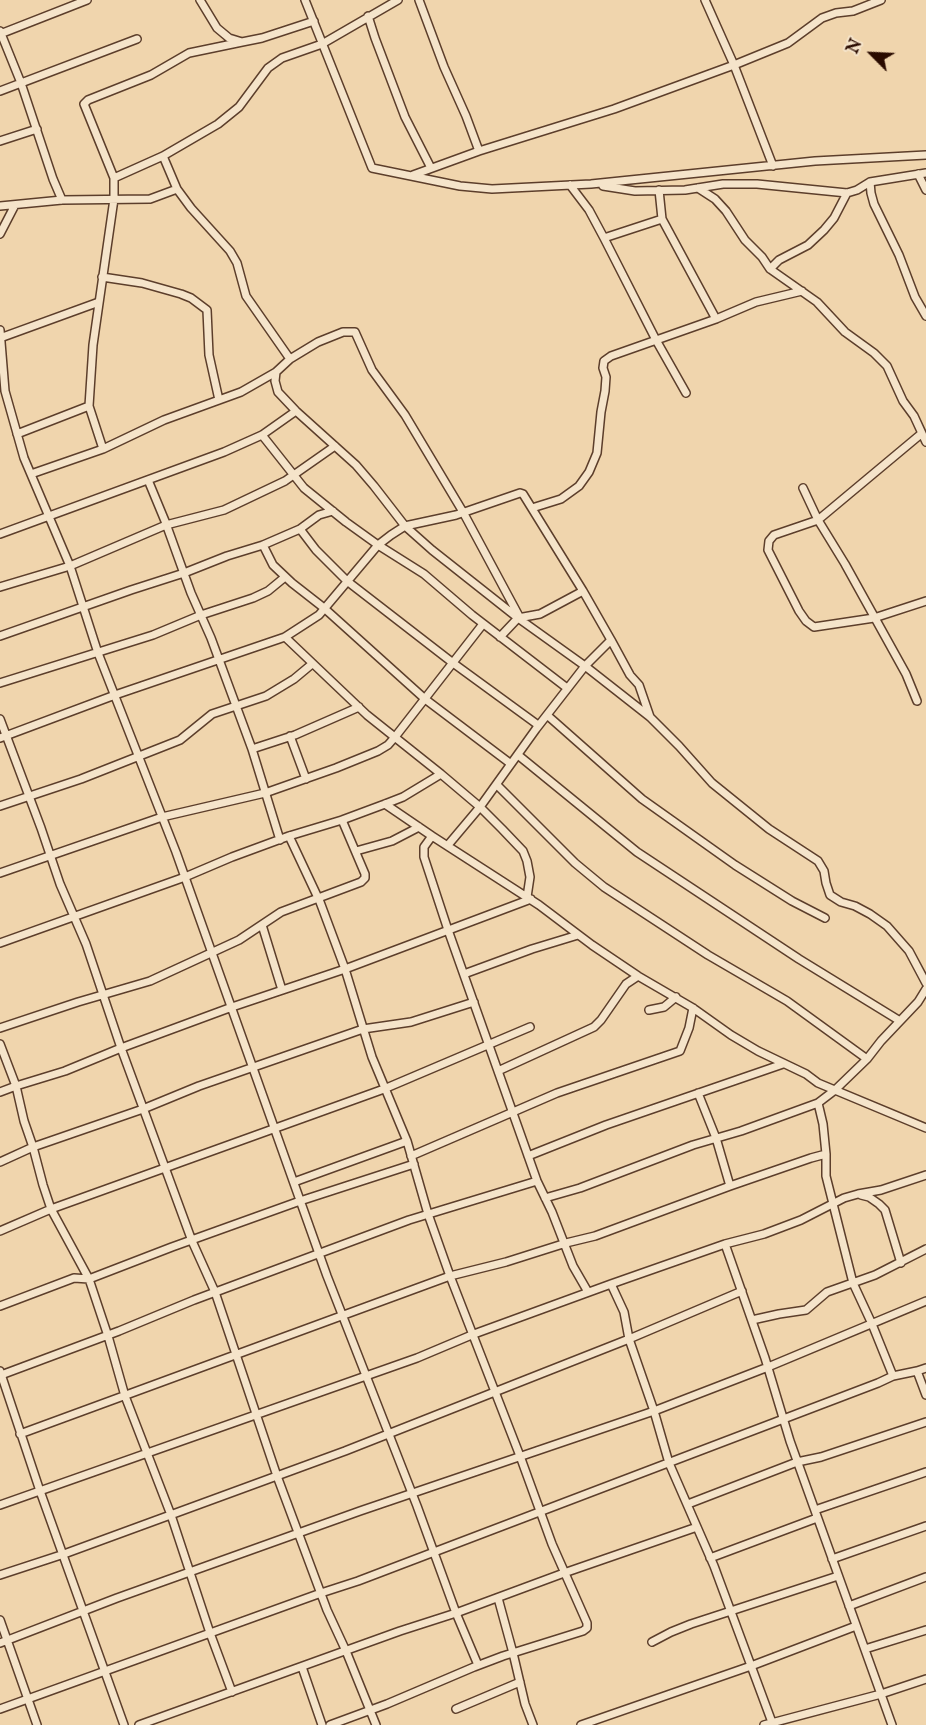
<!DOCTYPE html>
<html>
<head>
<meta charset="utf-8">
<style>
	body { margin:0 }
	#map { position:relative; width:926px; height:1725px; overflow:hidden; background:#f0d5ad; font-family:"IM FELL English",serif }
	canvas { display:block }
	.north { position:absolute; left:842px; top:24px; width:60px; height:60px; -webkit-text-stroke:4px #f5e4ca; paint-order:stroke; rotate:294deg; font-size:16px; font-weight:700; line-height:24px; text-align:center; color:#2a0b00 }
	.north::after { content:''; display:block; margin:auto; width:21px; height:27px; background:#2a0b00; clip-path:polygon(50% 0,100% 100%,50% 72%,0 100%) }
</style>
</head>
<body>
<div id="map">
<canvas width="926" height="1725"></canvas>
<div class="north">N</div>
</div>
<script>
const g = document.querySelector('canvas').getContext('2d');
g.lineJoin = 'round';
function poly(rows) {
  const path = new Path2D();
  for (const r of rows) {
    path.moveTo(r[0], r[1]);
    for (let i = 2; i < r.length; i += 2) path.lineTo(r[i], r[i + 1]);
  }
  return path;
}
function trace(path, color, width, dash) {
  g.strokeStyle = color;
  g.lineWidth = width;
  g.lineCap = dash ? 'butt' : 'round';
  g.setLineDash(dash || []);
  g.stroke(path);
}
const minor = poly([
	[200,0,217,28,229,38,242,42,262,38,314,21],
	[305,0,372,168,460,186,492,189,591,184,815,161,926,155],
	[419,0,444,67,466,116,479,151],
	[705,0,734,65,773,166],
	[368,16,375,38,405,117,431,168],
	[0,31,21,83,53,179,62,200],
	[0,34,87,0],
	[0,91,137,39],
	[0,141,37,129],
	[163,156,177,189,191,208,230,251,237,263,246,296,290,359],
	[918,174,926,190],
	[413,175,479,151,614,109,734,65,788,43,822,18,836,13,853,11,881,0],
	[114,178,84,104,88,100,151,75,189,53,242,42],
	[870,182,871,193,874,204,899,255,915,297,926,316],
	[570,185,589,210,604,238,656,340,686,393],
	[603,186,635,191,685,190,723,184,757,184,847,193,857,190,870,182,926,173],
	[698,188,715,199,726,211,745,240,762,257,770,269,817,302,845,332,874,353,887,366,903,401,914,416,926,442],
	[659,190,662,219,716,319],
	[0,206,62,200,150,199,177,189],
	[0,234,15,205],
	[604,238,662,219],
	[770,269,779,260,808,245,824,230,834,218,847,193],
	[102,277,142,283,181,294,191,298,207,310,209,355,219,400],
	[0,330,5,391,24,458,70,566,98,653,176,852,327,1276,417,1506,456,1613,478,1665],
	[0,338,99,302],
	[276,372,290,359,318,342,343,332,355,332,372,370,405,415,463,512,520,618],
	[89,406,103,449],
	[17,434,89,406,93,345,114,199,114,178,163,156,218,124,239,107,268,68,282,58,322,44,398,0],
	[921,434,818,520,774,535,769,541,768,550,799,611,806,621,814,627,874,618,926,601],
	[262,435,304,488,346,522,378,545,424,574,472,615,567,688],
	[31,474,103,449,164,420,241,392,276,372,275,381,278,392,296,411,356,465,374,486,405,526,432,550,518,618,585,666,650,717,679,746,712,783,769,829,818,861,824,871,826,883,830,895,841,902,855,906,870,914,887,926,909,951,926,983],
	[148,480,165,521,191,593,211,638,252,749,280,840],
	[803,488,818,520,845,564,906,674,917,701],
	[532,508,561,499,579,486,589,472,597,453,601,412,605,391,606,377,603,368,604,361,611,356,716,319,756,302,802,291],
	[300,529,316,550,347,581,453,663,538,725],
	[0,534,224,452,262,435,296,411],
	[263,545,273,565,292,583,324,608,425,699,511,764],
	[0,587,70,566,166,525,224,510,285,481,335,446],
	[0,636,131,590,184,573,227,556,263,545,300,529,319,515,333,511],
	[285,637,367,715,441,774,480,807,502,829,523,851,527,861,530,877,527,897],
	[500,637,518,618,540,614,583,591],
	[0,683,153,635,201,615,253,598,268,591,285,577],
	[547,715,642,799,735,865,792,901,825,918],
	[0,719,41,828,60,884,86,944,121,1048,192,1241,215,1292,277,1476,327,1610,346,1651,376,1725],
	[290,736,306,779],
	[0,738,115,695,285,637,319,615,378,545,391,535,405,526,456,515,520,493,523,494,583,591,611,640],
	[252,749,295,735,359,707],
	[518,755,637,852,799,959,900,1021],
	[497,785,575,863,604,887,708,955,787,1001,867,1059],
	[385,804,432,836,539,905,592,945,638,976,693,1008,731,1035,758,1051,806,1074,818,1083,926,1128],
	[0,806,81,779,180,740,212,714,266,696,294,679,312,664],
	[289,836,320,902,345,969,372,1057,407,1141,428,1214,450,1276,520,1456,552,1544,587,1623,587,1628,583,1631,503,1656,474,1667,387,1704,330,1725],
	[432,836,424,847,424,857,448,930,537,1181,552,1212,573,1266,588,1292],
	[448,845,480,807,536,729,585,666,611,640,630,675,639,685,650,717],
	[356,851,392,841,419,827],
	[0,873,162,817,265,793,336,768,378,751,388,745,395,737,483,624],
	[262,925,282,990],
	[0,943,185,877,232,857,289,836,342,820,385,804,403,797,441,774],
	[464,974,532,949,578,935],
	[649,1010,664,1007,676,997],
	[0,1028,78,1002,150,981,239,940,281,912,361,882,365,878,365,874,342,820],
	[0,1044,16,1086,24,1121,33,1147,43,1185,51,1209,89,1279,108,1336,125,1396,171,1515,210,1633,232,1692],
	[498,1071,594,1027,601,1020,626,984,638,976],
	[0,1092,16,1086,65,1071,121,1048,232,1007,345,969,531,899],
	[698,1093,716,1138,730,1186],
	[411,1156,557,1093,680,1051,689,1028,693,1008],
	[528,1156,606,1125,783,1064],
	[0,1162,33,1147,143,1109,199,1086,363,1029,411,1022,474,1002],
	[294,1182,407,1141],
	[861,1195,869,1197,879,1204,885,1210,901,1263],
	[545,1198,580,1188,693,1145,741,1131,818,1103],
	[0,1231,51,1209,384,1089,530,1027],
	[725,1244,765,1358,790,1441,892,1725],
	[611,1284,624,1312,629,1339,654,1411,669,1463,714,1566,773,1725],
	[0,1306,74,1278,89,1279,172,1247,300,1201,414,1164],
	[752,1320,779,1314,806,1310,827,1292,875,1275,926,1249],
	[0,1371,40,1491,124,1725],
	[917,1371,926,1368],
	[1,1375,119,1331,194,1300,409,1220,537,1181],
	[893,1376,872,1324,853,1283,826,1176,826,1154,823,1124,818,1103,835,1090,867,1059,881,1041,918,1002,926,989],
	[20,1434,450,1276,506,1262,566,1243,595,1236,730,1186,811,1158,826,1154],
	[688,1504,797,1462,821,1457,926,1422],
	[0,1505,417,1358,474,1334,611,1284,725,1244,764,1234,801,1220,844,1198,858,1194,881,1190,926,1175],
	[815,1510,926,1472],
	[710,1558,817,1518],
	[832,1559,926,1526],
	[0,1575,64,1554,345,1451,629,1339,742,1291],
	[498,1598,513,1653,525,1704,533,1725],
	[849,1606,926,1577],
	[0,1620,37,1725],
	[652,1642,671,1632,691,1624,838,1576],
	[0,1643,117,1598,360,1511,654,1411,768,1367,926,1301],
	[865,1649,926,1630],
	[302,1667,322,1725],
	[0,1709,321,1593,358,1581,878,1383,893,1376,917,1371,926,1395],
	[456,1709,520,1682],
	[139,1725,400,1631,456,1613,564,1573,697,1527],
	[581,1725,751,1666,856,1626],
	[764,1725,881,1694,926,1679]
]);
trace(minor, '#5c3e2b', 10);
trace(minor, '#f5e4ca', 7);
</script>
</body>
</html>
